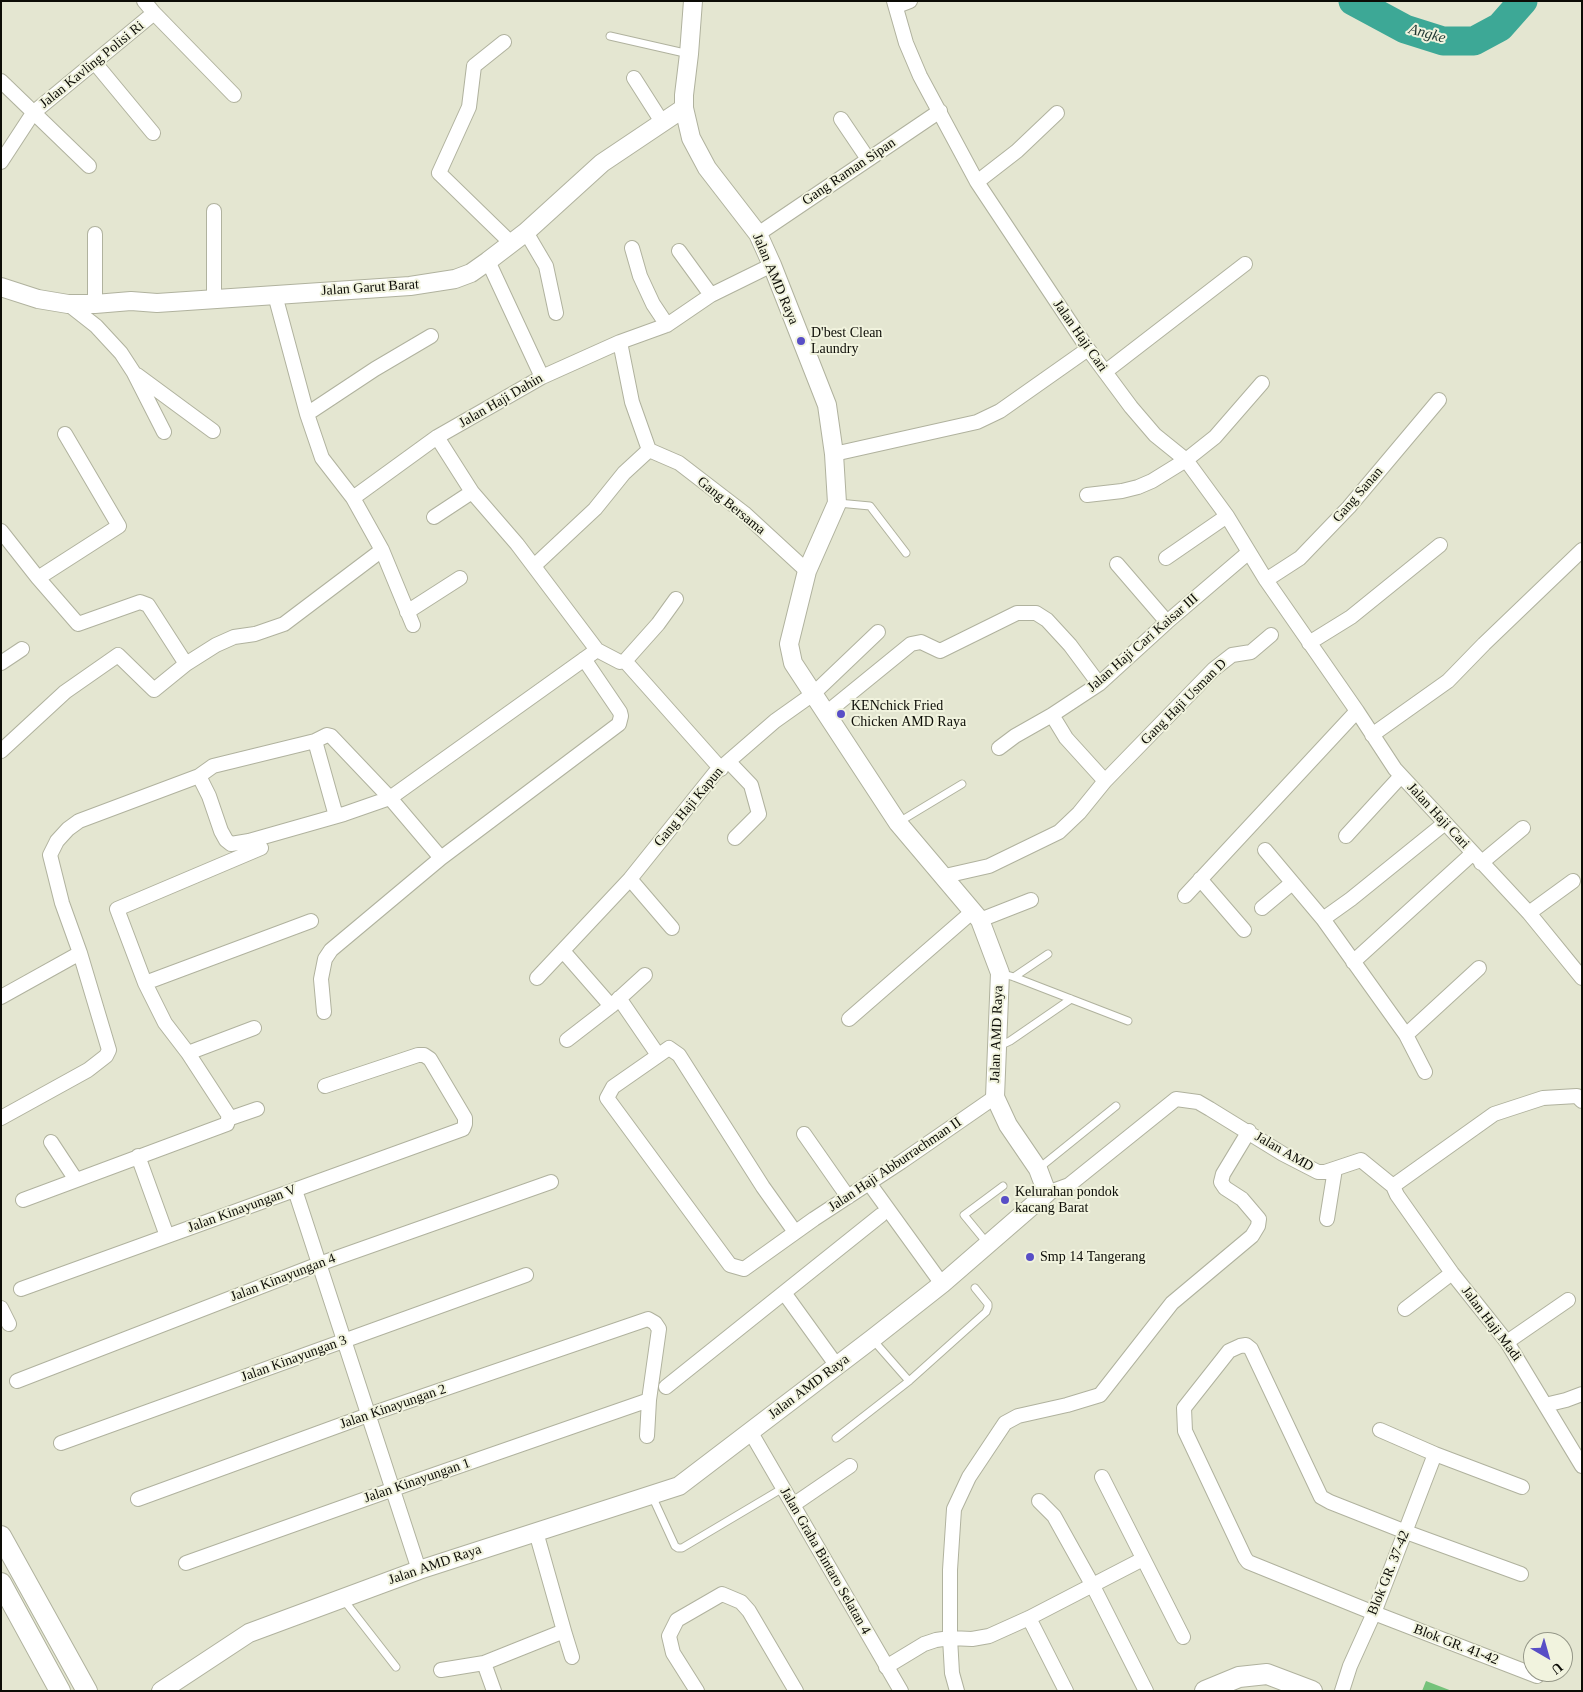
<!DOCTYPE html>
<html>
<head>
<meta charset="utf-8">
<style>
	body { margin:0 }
	#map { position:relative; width:1583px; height:1692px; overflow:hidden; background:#e4e6d1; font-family:Georgia,serif }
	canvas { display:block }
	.frame { position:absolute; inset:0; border:2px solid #0c0c06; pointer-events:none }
	.north { position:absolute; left:1523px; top:1632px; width:50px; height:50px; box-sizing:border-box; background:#f1f3de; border:1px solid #959788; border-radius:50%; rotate:142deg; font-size:14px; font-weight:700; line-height:20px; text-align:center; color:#0c0c06 }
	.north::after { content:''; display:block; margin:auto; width:18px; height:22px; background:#584ec6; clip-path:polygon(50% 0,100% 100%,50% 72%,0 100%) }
</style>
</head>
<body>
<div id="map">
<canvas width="1583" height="1692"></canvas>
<div class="frame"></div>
<div class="north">U</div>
</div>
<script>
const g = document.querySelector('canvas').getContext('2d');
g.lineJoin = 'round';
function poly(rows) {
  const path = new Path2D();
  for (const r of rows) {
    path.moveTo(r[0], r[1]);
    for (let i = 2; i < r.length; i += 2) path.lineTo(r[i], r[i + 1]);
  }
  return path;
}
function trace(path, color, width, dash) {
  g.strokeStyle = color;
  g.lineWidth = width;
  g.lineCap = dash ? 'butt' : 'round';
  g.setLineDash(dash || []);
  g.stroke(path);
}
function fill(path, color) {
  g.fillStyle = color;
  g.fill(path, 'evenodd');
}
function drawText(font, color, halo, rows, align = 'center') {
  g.font = font + ' Georgia,serif';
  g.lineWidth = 4;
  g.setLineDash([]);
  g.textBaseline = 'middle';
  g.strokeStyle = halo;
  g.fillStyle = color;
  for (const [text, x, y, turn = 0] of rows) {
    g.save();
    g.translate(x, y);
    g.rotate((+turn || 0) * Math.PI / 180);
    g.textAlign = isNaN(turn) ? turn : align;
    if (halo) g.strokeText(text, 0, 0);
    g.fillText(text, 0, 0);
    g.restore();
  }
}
trace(poly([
	[1353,1,1405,29,1443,41,1474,41,1500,27,1523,1]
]), '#3da896', 29);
fill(poly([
	[1426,1681,1452,1691,1422,1691]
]), '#75c27a');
const service = poly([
	[610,36,689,54],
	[838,503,870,506,906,553],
	[899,822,962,784],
	[1000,973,1014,977,1128,1021],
	[1014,977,1048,954],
	[997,1047,1010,1041,1071,999],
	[1038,1169,1116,1106],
	[987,1243,964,1215,1003,1186],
	[873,1340,909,1381],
	[836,1438,909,1381,986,1312,988,1307,988,1304,975,1288],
	[652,1496,675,1546,678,1548,682,1548,783,1488],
	[343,1599,396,1667]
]);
const minor = poly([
	[144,1,154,13,234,95],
	[894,1,906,43,920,76,977,182,1088,349,1131,407,1155,435,1186,460,1227,516,1266,580,1357,711,1395,769,1529,913,1582,978],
	[897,6,910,1],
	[504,42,474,66,469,107,439,173,511,243],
	[95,63,153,133],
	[634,78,662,122],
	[1,81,89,166],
	[841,119,868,159],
	[1,162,33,113,154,13],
	[977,182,1017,151,1057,113],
	[214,211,214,299],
	[526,232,546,266,556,313],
	[758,234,940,111],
	[632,248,640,276,653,304,667,325],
	[679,251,711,295],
	[488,261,542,377],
	[275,295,307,414,322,458,353,498,382,550,413,625],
	[68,304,96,326,121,353,134,373,164,432],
	[95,304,95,234],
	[620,342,632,402,649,450],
	[1105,372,1245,264],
	[137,375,213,431],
	[307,414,375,369,431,336],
	[437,437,472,492,517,544,597,650,620,662,625,661,658,624,676,599],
	[649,450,679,463,744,513,807,571],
	[834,454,977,422,1000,411,1088,349],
	[1087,495,1122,491,1138,487,1152,481,1186,460,1215,437,1262,383],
	[353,498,437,437,542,377,620,342,667,325,711,295,772,265],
	[434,517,472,492],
	[1,531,38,578,78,624,140,602,148,605,186,664],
	[1166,558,1227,516],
	[1117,564,1167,622],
	[534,566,595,509,624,473,649,450],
	[38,578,119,526,65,434],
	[1266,580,1300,558,1349,507,1439,400],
	[407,612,460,578],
	[1309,643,1351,617,1440,545],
	[625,661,721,769],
	[1,663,22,649],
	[825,714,911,644,921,642,940,651,1017,613,1036,613,1047,620,1070,645,1099,684],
	[1052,715,1066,738,1105,781],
	[1372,735,1448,681,1484,644,1582,550],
	[315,741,336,816],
	[999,748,1015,736,1052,715,1099,684,1167,622,1249,552],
	[1,751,65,692,118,655,154,690,186,664,216,645,234,637,255,634,284,624,382,550],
	[729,762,751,785,759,814,735,838],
	[199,776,209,796,221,831,226,840,231,844,249,841,344,814,390,798,597,650],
	[1346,836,1401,776],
	[1265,850,1323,919,1351,899,1445,823],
	[441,858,619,724,621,716,620,712,584,659],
	[1481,863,1523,828],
	[945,876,989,866,1059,832,1079,813,1105,781,1214,669,1232,655,1251,652,1271,635],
	[630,879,672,928],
	[1200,879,1244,930],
	[1185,896,1357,711],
	[1262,908,1292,883],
	[1529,913,1573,881],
	[1323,919,1406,1035,1425,1072],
	[980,920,1031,900],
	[563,951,611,1006],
	[80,953,62,903,50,855,57,841,68,829,79,821,199,776,213,766,315,741,327,735,331,736,390,798,441,858,331,950,325,959,321,979,324,1012],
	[1353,962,1473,853],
	[537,978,630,879,715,773,775,721,813,694,878,632],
	[145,983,311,921],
	[1,997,80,953,109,1050,106,1056,88,1070,1,1118],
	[619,998,658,1055],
	[849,1019,972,912],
	[1406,1035,1479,968],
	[567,1040,611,1006,645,975],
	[188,1053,254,1028],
	[228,1119,257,1109],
	[804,1134,848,1197],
	[51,1142,76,1180],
	[138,1156,167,1236],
	[869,1183,942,1284],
	[1393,1186,1494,1114,1543,1098,1577,1096,1582,1101],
	[295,1190,419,1570],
	[1047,1193,1069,1185,1176,1099,1198,1102,1210,1109,1283,1154,1318,1172,1325,1172,1361,1160,1393,1186,1397,1195,1452,1273,1507,1342,1582,1466],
	[23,1200,227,1124,229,1116,188,1053,165,1023,145,983,117,909,261,848],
	[1327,1219,1335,1169],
	[795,1232,763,1187,679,1055,669,1048,613,1087,607,1098,730,1265,744,1269,814,1219,901,1162,995,1097],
	[21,1289,463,1129,465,1124,465,1118,430,1059,424,1055,418,1055,325,1086],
	[785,1294,837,1366],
	[1,1308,9,1324],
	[1405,1309,1452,1273],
	[1507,1342,1568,1300],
	[17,1381,319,1264,551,1182],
	[666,1387,881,1215],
	[1545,1405,1566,1400,1582,1394],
	[1380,1430,1435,1454,1522,1487],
	[750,1431,901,1691],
	[61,1443,526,1275],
	[1102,1477,1183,1637],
	[138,1499,368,1415,648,1319,655,1323,659,1329,649,1400,647,1436],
	[1039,1501,1054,1516,1093,1586,1146,1691],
	[793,1505,850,1466],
	[186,1563,419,1480,649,1400],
	[1521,1574,1406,1532,1330,1502,1321,1497,1251,1349,1246,1345,1240,1346,1229,1351,1184,1408,1185,1431,1245,1558,1248,1562,1374,1613,1537,1676],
	[1029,1618,1066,1691],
	[564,1631,572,1657],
	[484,1663,564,1631,536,1532],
	[886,1667,924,1644,936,1640,950,1638,972,1639,989,1636,1029,1618,1143,1559],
	[441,1670,484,1663,494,1691],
	[697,1691,673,1653,669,1636,677,1620,722,1594,741,1602,749,1611,796,1691],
	[957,1691,952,1673,950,1638,950,1570,954,1509,969,1477,1005,1423,1018,1416,1067,1405,1100,1395,1172,1303,1252,1236,1258,1226,1259,1219,1242,1199,1225,1188,1221,1182,1223,1174,1249,1131],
	[1342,1691,1350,1666,1374,1613,1435,1454]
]);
const tertiary = poly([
	[1,287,38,299,68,304,95,304,131,301,157,303,410,286,455,279,471,273,488,261,526,232,602,163,684,108],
	[161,1691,249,1633,419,1570,679,1486,872,1339,942,1284,1047,1193,1038,1169,1008,1125,995,1097,1000,973,980,920,898,823,793,663,789,644,807,571,837,503,834,454,827,405,772,265,758,234,707,168,691,138,684,108,684,95,689,54,693,1]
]);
const secondary = poly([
	[1,1536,87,1691],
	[1,1583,60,1691],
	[1205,1691,1239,1677,1267,1674,1312,1691]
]);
trace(service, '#b0b29e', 9);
trace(minor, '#b0b29e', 16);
trace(tertiary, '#b0b29e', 20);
trace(secondary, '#b0b29e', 22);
trace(service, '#fff', 7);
trace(minor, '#fff', 14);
trace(tertiary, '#fff', 18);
trace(secondary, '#fff', 20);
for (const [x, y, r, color] of [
	[801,341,5,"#584ec6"],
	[841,714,5,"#584ec6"],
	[1005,1200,5,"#584ec6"],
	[1030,1257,5,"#584ec6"]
]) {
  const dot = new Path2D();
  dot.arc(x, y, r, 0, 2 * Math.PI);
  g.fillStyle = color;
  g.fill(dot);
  trace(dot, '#f1f3de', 2);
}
drawText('14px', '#0c0c06', '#f1f3de', [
	["Jalan Kavling Polisi Ri",92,65,-39],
	["Gang Raman Sipan",849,172,-34],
	["Jalan AMD Raya",775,279,67],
	["Jalan Garut Barat",370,288,-4],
	["Jalan Haji Cari",1080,336,55],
	["Jalan Haji Dahin",501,401,-30],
	["Gang Sanan",1358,495,-49],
	["Gang Bersama",731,506,39],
	["Jalan Haji Cari Kaisar III",1143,643,-41],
	["Gang Haji Usman D",1184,702,-45],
	["Gang Haji Kapun",689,807,-50],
	["Jalan Haji Cari",1438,816,47],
	["Jalan AMD Raya",997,1034,-88],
	["Jalan AMD",1284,1152,30],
	["Jalan Haji Abburrachman II",895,1165,-34],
	["Jalan Kinayungan V",242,1209,-20],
	["Jalan Kinayungan 4",283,1278,-21],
	["Jalan Haji Madi",1491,1324,53],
	["Jalan Kinayungan 3",294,1359,-20],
	["Jalan AMD Raya",809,1387,-37],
	["Jalan Kinayungan 2",393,1407,-19],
	["Jalan Kinayungan 1",417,1481,-19],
	["Jalan Graha Bintaro Selatan 4",825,1561,60],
	["Jalan AMD Raya",435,1565,-19],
	["Blok GR. 37-42",1389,1573,-68],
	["Blok GR. 41-42",1456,1645,21]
]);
drawText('14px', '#0c0c06', '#f1f3de', [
	["D'best Clean",811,333],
	["Laundry",811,349],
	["KENchick Fried",851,706],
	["Chicken AMD Raya",851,722],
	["Kelurahan pondok",1015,1192],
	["kacang Barat",1015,1208],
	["Smp 14 Tangerang",1040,1257]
], 'left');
drawText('italic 15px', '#1d3530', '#f1f3de', [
	["Angke",1427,34,15]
]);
</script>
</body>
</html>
